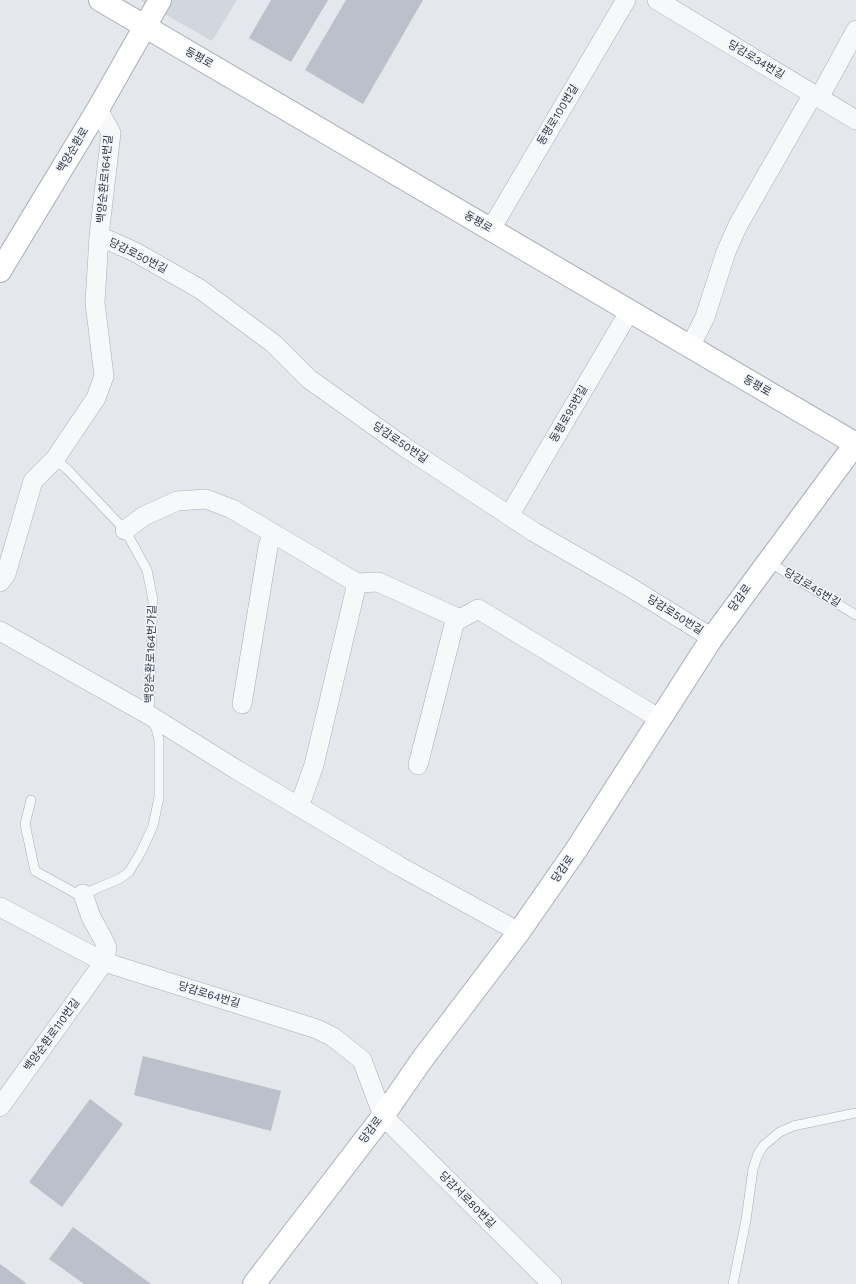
<!DOCTYPE html>
<html>
<head>
<meta charset="utf-8">
<style>
	body { margin:0 }
	canvas { display:block; background:#e4e7ec }
</style>
</head>
<body>
<canvas width="856" height="1284"></canvas>
<script>
const g = document.querySelector('canvas').getContext('2d');
g.lineJoin = 'round';
function fill(path, color) {
  g.fillStyle = color;
  g.fill(path, 'evenodd');
}
function poly(rows) {
  const path = new Path2D();
  for (const r of rows) {
    path.moveTo(r[0], r[1]);
    for (let i = 2; i < r.length; i += 2) path.lineTo(r[i], r[i + 1]);
  }
  return path;
}
function trace(path, color, width, dash) {
  g.strokeStyle = color;
  g.lineWidth = width;
  g.lineCap = dash ? 'butt' : 'round';
  g.setLineDash(dash || []);
  g.stroke(path);
}
function drawText(font, color, halo, rows, align = 'center') {
  g.font = font + ' "Work Sans","Noto Sans KR",sans-serif';
  g.lineWidth = 3;
  g.setLineDash([]);
  g.textBaseline = 'middle';
  g.strokeStyle = halo;
  g.fillStyle = color;
  for (const [text, x, y, turn = 0] of rows) {
    g.save();
    g.translate(x, y);
    g.rotate((+turn || 0) * Math.PI / 180);
    g.textAlign = isNaN(turn) ? turn : align;
    if (halo) g.strokeText(text, 0, 0);
    g.fillText(text, 0, 0);
    g.restore();
  }
}
fill(poly([
	[140,0,237,0,212,41]
]), '#d2d6de');
fill(poly([
	[271,0,328,0,291,62,249,38],
	[346,0,423,0,363,104,305,70],
	[143,1056,281,1091,271,1131,134,1095],
	[90,1099,123,1124,62,1207,29,1182],
	[73,1227,151,1284,84,1284,49,1259],
	[0,1264,26,1283,25,1284,0,1284]
]), '#bbc0ca');
const lane = poly([
	[767,561,856,615],
	[31,800,25,824,35,871,77,894,86,893,119,879,129,872,141,852,153,826,159,797,159,740,156,728,149,715,153,600,147,570,125,530,68,470,55,459],
	[733,1284,746,1220,753,1169,758,1154,764,1145,780,1132,793,1126,856,1113]
]);
const street = poly([
	[657,0,856,120],
	[819,98,856,30],
	[491,229,626,0],
	[99,236,135,252,200,289,274,344,309,379,403,446,534,532,628,586,712,638],
	[690,347,705,317,726,252,738,225,813,94],
	[509,516,629,312],
	[125,530,144,516,177,501,206,499,232,509,357,583,314,765,299,807],
	[0,582,6,574,33,481,55,459,96,398,104,376,95,303,99,236,111,133,98,109],
	[357,583,378,582,460,619,478,609,660,719],
	[0,631,149,715,237,770,399,866,519,932],
	[242,704,268,547,272,533],
	[418,765,456,617],
	[0,907,104,962,317,1029,333,1037,362,1060,383,1116,552,1284],
	[0,1107,104,962,107,948,103,939,91,917,83,894]
]);
const secondary = poly([
	[100,0,856,444],
	[0,271,98,109,160,0],
	[254,1284,383,1116,421,1061,519,932,576,850,712,638,856,443]
]);
trace(lane, '#a9aeb7', 10);
trace(street, '#a9aeb7', 20);
trace(secondary, '#a9aeb7', 24);
trace(lane, '#f7f8fa', 9);
trace(street, '#f7f8fa', 19);
trace(secondary, '#fff', 22);
drawText('11px', '#2b3445', '#f4f6f9', [
	["동평로",199,58,29],
	["당감로34번길",756,60,31],
	["동평로100번길",558,115,-59],
	["백양순환로",73,150,-59],
	["백양순환로164번길",105,179,-85],
	["동평로",478,222,31],
	["당감로50번길",138,256,27],
	["동평로",757,386,30],
	["동평로95번길",569,414,-60],
	["당감로50번길",400,443,34],
	["당감로45번길",812,588,31],
	["당감로",740,598,-54],
	["당감로50번길",675,615,32],
	["백양순환로164번가길",151,654,-88],
	["당감로",563,869,-55],
	["당감로64번길",209,995,17],
	["백양순환로110번길",52,1035,-54],
	["당감로",371,1130,-53],
	["당감서로80번길",467,1200,45]
]);
</script>
</body>
</html>
